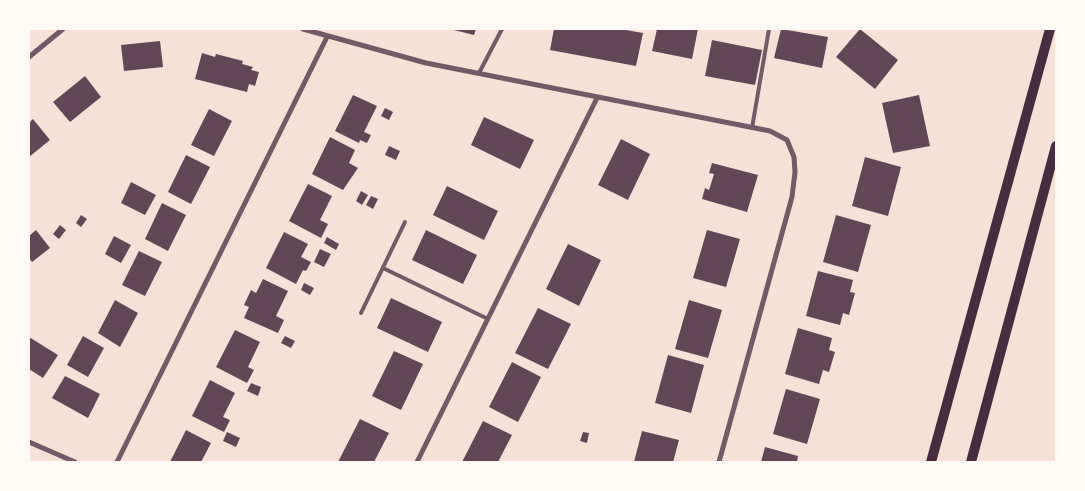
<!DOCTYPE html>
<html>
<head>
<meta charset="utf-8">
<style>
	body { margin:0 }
	#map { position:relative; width:1085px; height:491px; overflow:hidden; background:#f7e1d7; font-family:Jost,sans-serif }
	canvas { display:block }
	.frame { position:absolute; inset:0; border:30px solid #fffaf5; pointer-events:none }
</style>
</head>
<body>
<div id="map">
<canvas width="1085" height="491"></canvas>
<div class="frame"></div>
</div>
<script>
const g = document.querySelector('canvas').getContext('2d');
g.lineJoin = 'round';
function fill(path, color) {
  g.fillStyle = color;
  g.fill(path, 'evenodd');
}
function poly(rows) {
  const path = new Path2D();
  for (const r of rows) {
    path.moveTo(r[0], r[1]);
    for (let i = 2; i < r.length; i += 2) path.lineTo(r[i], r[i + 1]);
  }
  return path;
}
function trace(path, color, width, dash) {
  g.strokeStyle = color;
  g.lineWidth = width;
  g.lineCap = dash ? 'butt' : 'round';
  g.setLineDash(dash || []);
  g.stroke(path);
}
fill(poly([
	[450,29,476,29,474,35],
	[554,29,620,29,643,33,636,66,550,50],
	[657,29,698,29,692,59,652,51],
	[781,29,828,37,822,68,774,58],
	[860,29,898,60,875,89,836,57],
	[712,40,762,50,755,85,705,76],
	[160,41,163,67,124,71,121,45],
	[202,53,215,57,216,54,243,61,242,64,253,67,251,70,259,72,255,86,249,84,247,92,195,79],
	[85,76,101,97,70,122,53,102],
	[353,95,377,106,364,132,371,135,367,143,360,140,359,143,335,131],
	[919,95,930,146,893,153,882,103],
	[385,108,393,112,389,120,381,116],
	[209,109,232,121,214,156,191,145],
	[484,117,534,140,520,169,471,145],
	[33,119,50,140,29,157,29,123],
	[330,137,355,150,349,163,358,168,343,190,312,174],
	[621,139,650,154,628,200,598,185],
	[389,146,400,151,396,160,385,155],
	[186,155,210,167,191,204,168,192],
	[865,157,901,167,888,216,852,206],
	[712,163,758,175,747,212,702,199,705,188,709,190,714,174,709,173],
	[131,182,156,195,145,215,121,203],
	[308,184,332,196,320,220,328,224,321,238,289,221],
	[447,186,498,211,484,240,433,215],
	[361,191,368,195,362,205,356,201],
	[371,196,378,199,373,209,366,205],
	[162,203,186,215,168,251,145,239],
	[81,215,87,219,81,227,76,223],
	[836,215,871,225,858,272,823,262],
	[60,225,66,230,59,239,53,234],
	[36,230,50,248,32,262,29,258,29,236],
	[426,230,477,255,463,284,412,260],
	[707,230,740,239,726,287,693,278],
	[284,232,308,244,301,257,311,262,306,271,303,270,296,284,266,268],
	[114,236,131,245,121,263,105,254],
	[327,237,339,244,336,250,324,243],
	[568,244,601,260,579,306,546,289],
	[320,249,331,254,324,267,314,262],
	[139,251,162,262,145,296,122,285],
	[818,271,853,280,850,292,855,293,849,315,843,313,840,325,806,316],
	[263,279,288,291,276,316,284,320,278,333,244,318,249,307,244,305,251,290,256,293],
	[304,283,314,288,310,295,301,290],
	[391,298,442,322,428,352,377,328],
	[115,300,138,313,120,347,98,333],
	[689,300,722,310,708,358,675,349],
	[538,308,571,324,548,369,515,353],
	[798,328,832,338,829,350,835,352,829,372,823,370,819,384,785,374],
	[235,330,260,342,248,367,254,370,247,383,216,367],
	[83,336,104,348,88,377,67,365],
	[285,336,295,341,291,348,281,343],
	[29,337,58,355,43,378,29,369],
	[394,351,423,364,401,410,372,396],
	[668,355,704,365,691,413,655,403],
	[512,362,541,377,518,422,489,407],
	[65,376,100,394,88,418,52,398],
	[210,380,235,393,223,417,230,420,224,432,192,416],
	[251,383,261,387,258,396,247,391],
	[786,389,820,399,807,444,773,434],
	[360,419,389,433,374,462,338,462],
	[483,421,512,435,498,462,462,462],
	[186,430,211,443,201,462,170,462],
	[642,431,679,440,673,462,634,462],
	[227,432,240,438,236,447,223,441],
	[583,432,589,433,587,443,580,441],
	[765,447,798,456,797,462,761,462]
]), '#644757');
trace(poly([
	[479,73,502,29],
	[752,128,769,29],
	[383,268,488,319],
	[361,313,405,222]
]), '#755966', 4);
trace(poly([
	[303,29,426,63,770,131,787,140,794,157,795,172,792,197,719,462],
	[29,57,63,29],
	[29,442,75,462],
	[117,462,327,37],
	[417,462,597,98]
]), '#755966', 5);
trace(poly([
	[931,462,1050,29],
	[971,462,1056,146]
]), '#4a2c40', 10);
</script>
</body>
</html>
